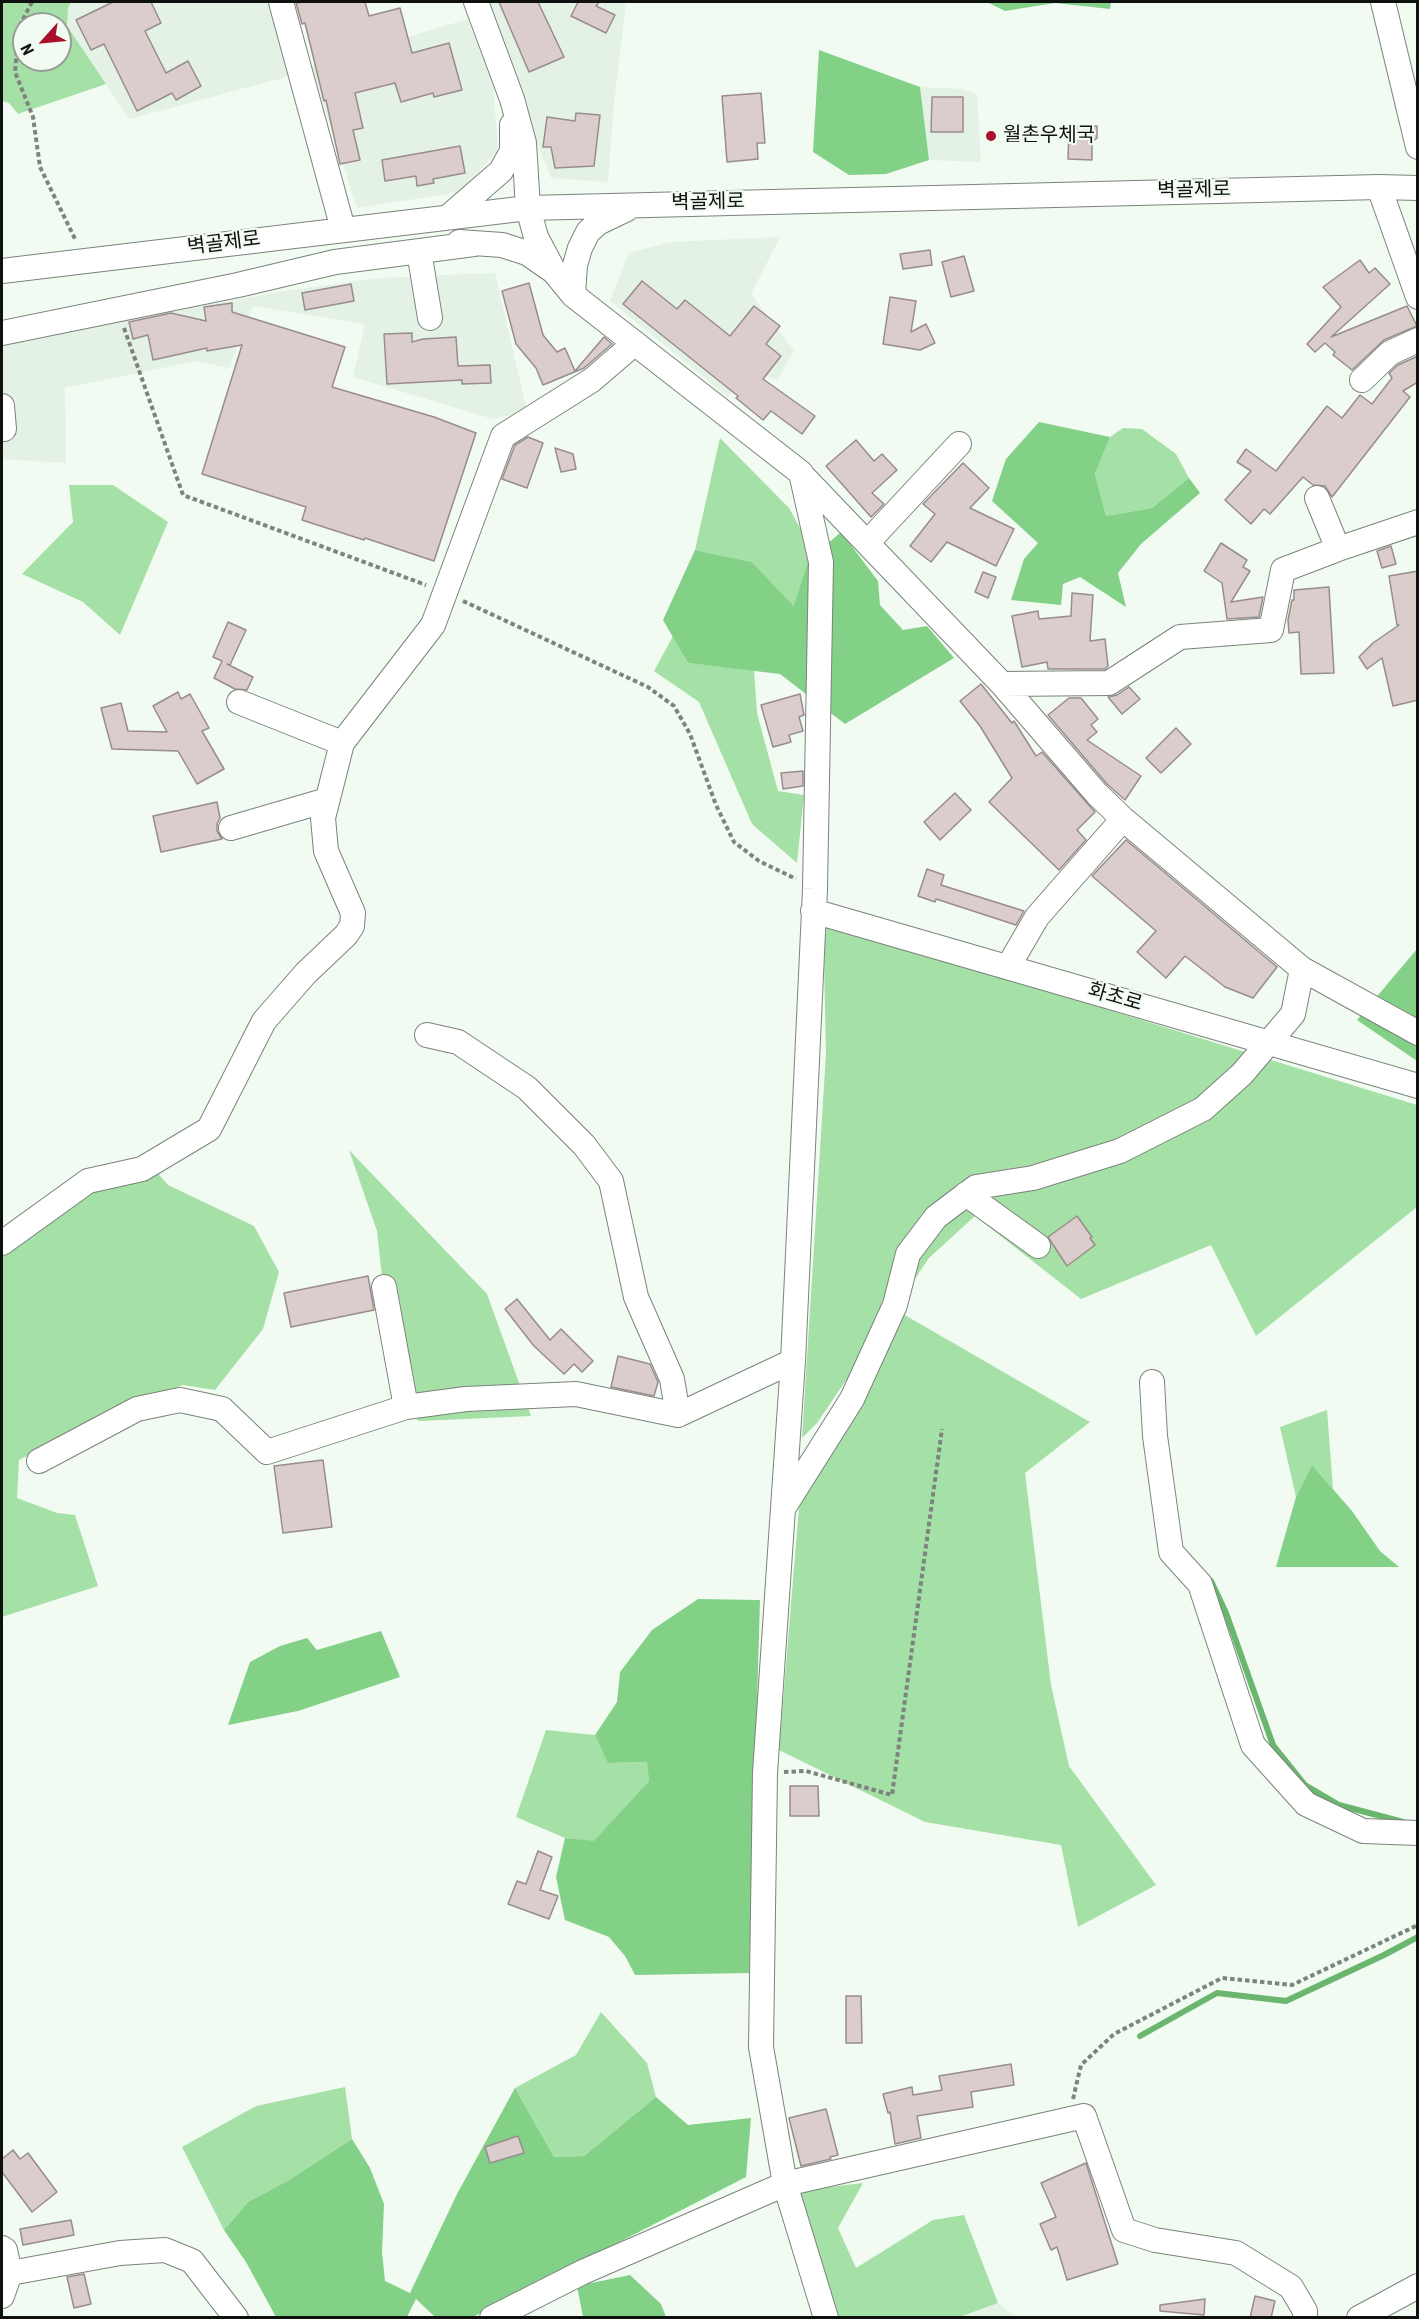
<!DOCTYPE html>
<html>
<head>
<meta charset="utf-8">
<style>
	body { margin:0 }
	#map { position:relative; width:1419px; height:2319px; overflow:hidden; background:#f2fbf2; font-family:"Roboto Condensed",sans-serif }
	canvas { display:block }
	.frame { position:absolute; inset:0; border:3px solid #0e110e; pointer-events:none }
	.north { position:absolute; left:12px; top:12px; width:60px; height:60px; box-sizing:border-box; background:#f2fbf2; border:2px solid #979d97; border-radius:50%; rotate:243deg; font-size:16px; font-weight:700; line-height:24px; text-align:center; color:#0e110e }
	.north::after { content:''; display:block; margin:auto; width:21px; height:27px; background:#a8102e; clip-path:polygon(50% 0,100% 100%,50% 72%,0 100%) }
</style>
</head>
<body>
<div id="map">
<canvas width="1419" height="2319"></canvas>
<div class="frame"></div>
<div class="north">N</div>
</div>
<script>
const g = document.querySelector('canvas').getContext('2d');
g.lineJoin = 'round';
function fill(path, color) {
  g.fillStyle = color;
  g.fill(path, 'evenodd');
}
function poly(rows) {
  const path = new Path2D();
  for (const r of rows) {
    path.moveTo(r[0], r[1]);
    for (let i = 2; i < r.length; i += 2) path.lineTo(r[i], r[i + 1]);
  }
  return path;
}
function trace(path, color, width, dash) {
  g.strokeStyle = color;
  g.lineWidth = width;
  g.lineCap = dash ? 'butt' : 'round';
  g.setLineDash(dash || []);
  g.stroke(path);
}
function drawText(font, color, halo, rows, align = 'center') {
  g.font = font + ' "Roboto Condensed","Noto Sans KR",sans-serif';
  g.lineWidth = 4.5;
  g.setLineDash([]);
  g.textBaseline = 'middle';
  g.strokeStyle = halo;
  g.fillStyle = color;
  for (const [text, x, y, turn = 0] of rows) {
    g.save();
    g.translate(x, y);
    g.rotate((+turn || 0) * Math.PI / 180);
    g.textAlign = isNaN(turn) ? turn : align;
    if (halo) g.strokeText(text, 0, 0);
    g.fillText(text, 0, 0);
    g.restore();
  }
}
fill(poly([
	[71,2,270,2,290,76,129,119,67,26,68,8],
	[483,2,626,2,614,104,608,182,551,178],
	[468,19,493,85,498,150,461,192,357,208,311,66],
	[920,87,960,89,977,94,981,162,929,160],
	[780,237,751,294,794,351,777,380,751,370,728,397,610,301,629,253,670,242],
	[495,273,527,411,493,419,353,377,365,324,253,306,229,368,196,361,65,388,66,463,2,459,2,345,63,331,285,291,377,278],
	[998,2303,1016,2317,960,2318]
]), '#e3f2e4');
fill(poly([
	[2,2,71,2,68,8,67,26,106,84,18,114,9,103,2,101],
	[24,24,60,24,60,60,24,60],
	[1123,428,1142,429,1176,454,1189,478,1152,508,1106,516,1095,474,1110,437],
	[720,438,789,508,815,555,808,561,795,607,752,562,695,550],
	[69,485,113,485,168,522,120,635,83,602,22,574,73,522],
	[673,636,688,663,754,670,757,713,778,791,804,795,797,863,752,824,699,702,654,671],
	[823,921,1003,975,1096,1006,1417,1105,1417,1207,1256,1336,1211,1245,1081,1299,975,1216,929,1258,817,1423,802,1438,826,1054],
	[349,1150,487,1294,531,1416,419,1421,396,1403,377,1231],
	[157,1172,168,1185,254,1226,279,1272,263,1329,215,1390,183,1385,98,1419,19,1460,17,1498,57,1513,75,1515,98,1586,2,1617,2,1256,90,1192],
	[903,1314,1090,1422,1025,1473,1051,1685,1069,1766,1156,1885,1078,1927,1061,1845,925,1822,779,1750,799,1507],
	[1327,1410,1333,1489,1312,1465,1296,1497,1280,1427],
	[546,1730,595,1735,609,1763,648,1762,649,1781,594,1842,565,1838,516,1817],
	[601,2012,647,2063,656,2097,584,2156,554,2157,515,2088,576,2055],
	[345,2087,352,2139,289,2180,248,2202,224,2230,182,2147,256,2106],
	[863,2183,838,2228,856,2268,933,2220,964,2215,998,2303,960,2317,838,2317,795,2191]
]), '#a5e0a7');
fill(poly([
	[987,2,1111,2,1110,9,1055,3,1005,11],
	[819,50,920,87,929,160,886,174,849,175,813,152],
	[1039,422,1110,437,1095,474,1106,516,1152,508,1189,478,1200,493,1141,544,1118,573,1126,607,1080,577,1063,584,1061,605,1011,600,1024,559,1038,543,992,501,1006,459],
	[841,532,878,581,880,605,903,630,927,626,954,658,845,724,780,674,688,663,663,620,695,550,752,562,794,606,808,561],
	[1417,949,1417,1061,1357,1020],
	[1312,1465,1352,1511,1380,1551,1399,1567,1276,1567,1296,1497],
	[698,1599,760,1600,749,1973,635,1975,625,1956,609,1937,565,1920,556,1877,565,1838,594,1841,649,1781,647,1762,608,1763,595,1735,617,1702,620,1672,652,1630],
	[381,1631,400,1677,298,1711,228,1725,250,1662,280,1646,307,1638,317,1650],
	[515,2088,554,2157,584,2156,656,2097,688,2125,751,2118,746,2177,473,2317,435,2317,416,2299,407,2317,276,2317,246,2262,224,2230,248,2202,289,2180,352,2139,370,2168,384,2204,382,2252,385,2281,410,2293,457,2194],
	[630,2275,661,2304,666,2317,583,2317,577,2286]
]), '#83d087');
trace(poly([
	[1211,1581,1226,1613,1273,1745,1305,1785,1339,1805,1403,1822],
	[1140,2036,1217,1993,1286,2001,1384,1955,1418,1937]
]), '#6ab66f', 6);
const building = poly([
	[113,2,151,2,161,23,145,31,166,73,188,61,201,86,176,100,172,93,137,111,104,44,91,50,76,20,113,2],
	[304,2,365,2,369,16,400,8,412,53,449,43,462,90,434,97,433,93,401,102,395,83,355,93,363,128,353,130,360,160,340,164,326,100,324,101,305,23,302,24,296,3,304,2],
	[499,2,538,2,564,57,529,72,499,2],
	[578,2,599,2,596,6,615,15,606,33,571,16,578,2],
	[761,93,765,143,757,143,758,159,727,162,722,96,761,93],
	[932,97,963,97,963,132,931,132,932,97],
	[576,113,600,115,594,166,555,168,551,147,543,147,547,117,575,121,576,113],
	[1069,126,1097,126,1097,138,1092,142,1092,160,1068,159,1069,126],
	[460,146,465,173,433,179,434,183,417,186,416,176,385,181,382,160,460,146],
	[930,250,932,265,903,269,900,254,930,250],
	[964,256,974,291,951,297,942,262,964,256],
	[1360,260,1369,273,1375,268,1390,284,1331,337,1407,306,1417,326,1384,340,1352,370,1333,355,1335,352,1325,343,1315,352,1307,344,1341,307,1323,287,1360,260],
	[642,281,677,309,685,300,730,336,754,306,780,326,766,344,781,356,763,379,815,416,802,434,771,411,763,420,736,398,738,396,623,304,642,281],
	[529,283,543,335,557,352,565,348,575,371,604,337,612,344,584,368,543,385,536,368,516,344,502,291,529,283],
	[351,284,354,301,305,310,302,293,351,284],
	[890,297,916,301,911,332,926,324,935,343,920,350,883,344,890,297],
	[232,303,232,312,345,347,332,387,434,417,476,433,434,561,365,538,364,540,302,520,306,507,202,474,242,345,207,351,207,348,153,360,148,335,133,339,129,322,171,313,206,321,204,307,232,303],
	[412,333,412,342,423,339,456,337,458,366,490,365,491,383,462,384,462,380,387,384,384,334,412,333],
	[1418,356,1418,382,1403,391,1410,397,1332,497,1325,486,1313,485,1303,477,1270,514,1264,509,1251,524,1225,500,1251,471,1237,462,1246,449,1276,471,1327,406,1342,418,1360,395,1372,404,1392,378,1389,373,1398,365,1418,356],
	[528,437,543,443,527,488,502,479,515,445,528,437],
	[856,440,874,461,882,454,897,470,872,493,884,504,871,517,826,466,856,440],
	[555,448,573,454,576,469,561,472,555,448],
	[963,463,989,488,970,508,1014,529,996,566,947,542,931,562,910,546,935,514,923,504,963,463],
	[1221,543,1247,560,1243,567,1250,571,1231,602,1263,597,1259,617,1227,619,1222,583,1204,571,1221,543],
	[1391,546,1396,564,1382,568,1377,551,1391,546],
	[1418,571,1418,700,1393,706,1382,658,1367,669,1359,657,1373,643,1399,625,1397,625,1389,576,1418,571],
	[983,572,996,577,988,598,975,592,983,572],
	[1329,587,1334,673,1301,674,1299,632,1289,633,1288,620,1292,600,1294,600,1294,590,1329,587],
	[1072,593,1093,595,1090,641,1105,639,1108,666,1105,669,1048,669,1047,662,1022,667,1012,616,1038,611,1039,619,1071,616,1072,593],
	[228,622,246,630,230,665,227,664,253,677,247,690,235,689,214,678,222,661,213,657,228,622],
	[981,684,1012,723,1014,721,1036,756,1042,752,1095,812,1077,830,1086,840,1059,870,989,802,1012,778,980,726,960,701,981,684],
	[1129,687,1140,699,1122,714,1108,697,1117,695,1129,687],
	[178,692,181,699,190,694,209,728,202,731,224,769,197,784,178,751,112,749,101,708,121,703,128,731,167,732,153,706,178,692],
	[800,694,804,715,799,717,803,731,789,735,791,742,773,747,761,705,800,694],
	[1069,698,1081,698,1098,719,1091,725,1097,732,1087,740,1141,776,1125,800,1107,784,1048,715,1069,698],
	[1176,728,1191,744,1161,773,1146,758,1176,728],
	[803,771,803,786,783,789,781,773,803,771],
	[955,793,971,810,940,840,924,822,955,793],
	[217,802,220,818,217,824,217,831,222,839,161,852,153,816,217,802],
	[1126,840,1277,967,1253,998,1225,987,1185,956,1166,978,1137,952,1156,931,1092,876,1126,840],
	[927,869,944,875,941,885,1024,911,1016,925,936,899,935,902,918,896,927,869],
	[1077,1216,1092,1237,1090,1238,1095,1245,1067,1266,1048,1237,1077,1216],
	[368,1276,374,1310,291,1327,284,1293,368,1276],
	[517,1299,550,1340,561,1329,593,1361,582,1372,574,1364,564,1374,534,1346,505,1309,517,1299],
	[618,1356,650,1364,658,1382,654,1396,611,1387,618,1356],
	[323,1460,332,1527,283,1533,274,1466,323,1460],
	[790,1786,818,1786,819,1816,790,1816,790,1786],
	[538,1851,552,1857,540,1890,558,1896,549,1919,508,1904,517,1881,526,1884,538,1851],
	[846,1996,861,1996,862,2043,846,2043,846,1996],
	[1011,2064,1014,2085,971,2092,973,2107,917,2116,921,2138,895,2144,890,2112,888,2113,883,2094,912,2087,913,2095,942,2090,939,2076,1011,2064],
	[826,2109,838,2155,830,2157,831,2159,801,2166,789,2118,826,2109],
	[518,2136,524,2153,490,2163,485,2147,518,2136],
	[13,2150,20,2159,28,2153,57,2192,32,2212,2,2172,2,2159,13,2150],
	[1086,2163,1118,2264,1067,2280,1057,2247,1051,2250,1040,2224,1056,2217,1041,2183,1086,2163],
	[71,2220,74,2235,23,2245,20,2229,71,2220],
	[84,2274,91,2304,74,2308,67,2277,84,2274],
	[1255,2296,1275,2301,1271,2318,1250,2318,1255,2296],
	[1205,2299,1204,2315,1160,2311,1160,2305,1205,2299]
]);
fill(building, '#dacdcc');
trace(building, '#998c8c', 1.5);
const minor = poly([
	[281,2,343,229],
	[476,2,512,99,524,143,528,208,536,237,555,273,573,295,801,473,821,562,815,889,793,1361,765,1773,761,2047,785,2184,826,2318],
	[1383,2,1418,147],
	[1379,187,1418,297],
	[448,217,501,171,512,151,512,125],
	[459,242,502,245,527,253,553,271],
	[419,251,430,318],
	[2,271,528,208,1379,187,1418,188],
	[573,295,575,265,580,248,588,232,598,223,627,209],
	[2,333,238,285,335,262,474,244],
	[1362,380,1390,353,1418,340],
	[2,406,4,429],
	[801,474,1002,684,1097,794,1123,819,1302,969,1418,1033],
	[1317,498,1338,549],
	[867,543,959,444],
	[1002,684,1109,683,1180,637,1271,630,1283,570,1338,549,1418,522],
	[239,702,342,743],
	[231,828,327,800],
	[813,911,1418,1086],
	[1008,967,1037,917,1123,819],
	[427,1035,458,1042,527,1088,584,1145,611,1181,636,1297,672,1379,678,1415],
	[966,1194,1038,1246],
	[2,1243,88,1181,142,1169,209,1129,264,1021,306,973,346,935,352,926,353,913,326,851,323,818,342,743,433,625,503,436,592,380,635,343],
	[384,1287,406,1407],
	[1152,1382,1155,1436,1171,1552,1200,1584,1253,1745,1306,1804,1363,1831,1418,1833],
	[39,1461,137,1409,180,1400,222,1409,267,1452,406,1407,466,1399,576,1394,678,1415,793,1361],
	[784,1507,852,1399,895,1305,908,1254,936,1217,976,1187,1033,1178,1120,1151,1203,1109,1242,1074,1293,1014,1302,969],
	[2,2248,5,2250,10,2273,2,2296],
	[10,2273,120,2253,165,2250,192,2261,236,2318],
	[492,2318,583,2272,785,2184,1084,2116,1124,2230,1155,2240,1236,2253,1291,2287,1305,2311,1305,2318],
	[1359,2318,1418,2286]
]);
trace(minor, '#7b837b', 26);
trace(poly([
	[32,2,19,27,15,72,33,117,40,167,76,241],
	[124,328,183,495,426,585],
	[463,601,648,687,674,706,690,734,716,805,734,842,759,861,796,879],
	[784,1772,806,1771,892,1795,942,1429],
	[1073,2099,1081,2065,1114,2034,1222,1978,1292,1985,1418,1925]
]), '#7d837d', 4, [4.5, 3]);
trace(minor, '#fff', 24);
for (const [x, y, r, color] of [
	[991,136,6,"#a8102e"]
]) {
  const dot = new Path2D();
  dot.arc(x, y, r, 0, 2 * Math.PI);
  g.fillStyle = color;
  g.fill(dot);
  trace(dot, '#f2fbf2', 2);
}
drawText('20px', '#0e110e', '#f2fbf2', [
	["월촌우체국",1003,136]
], 'left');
drawText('20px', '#0e110e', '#f2fbf2', [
	["벽골제로",1194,191,-1],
	["벽골제로",708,203,-1],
	["벽골제로",224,244,-7],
	["화초로",1115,998,16]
]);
</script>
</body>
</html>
